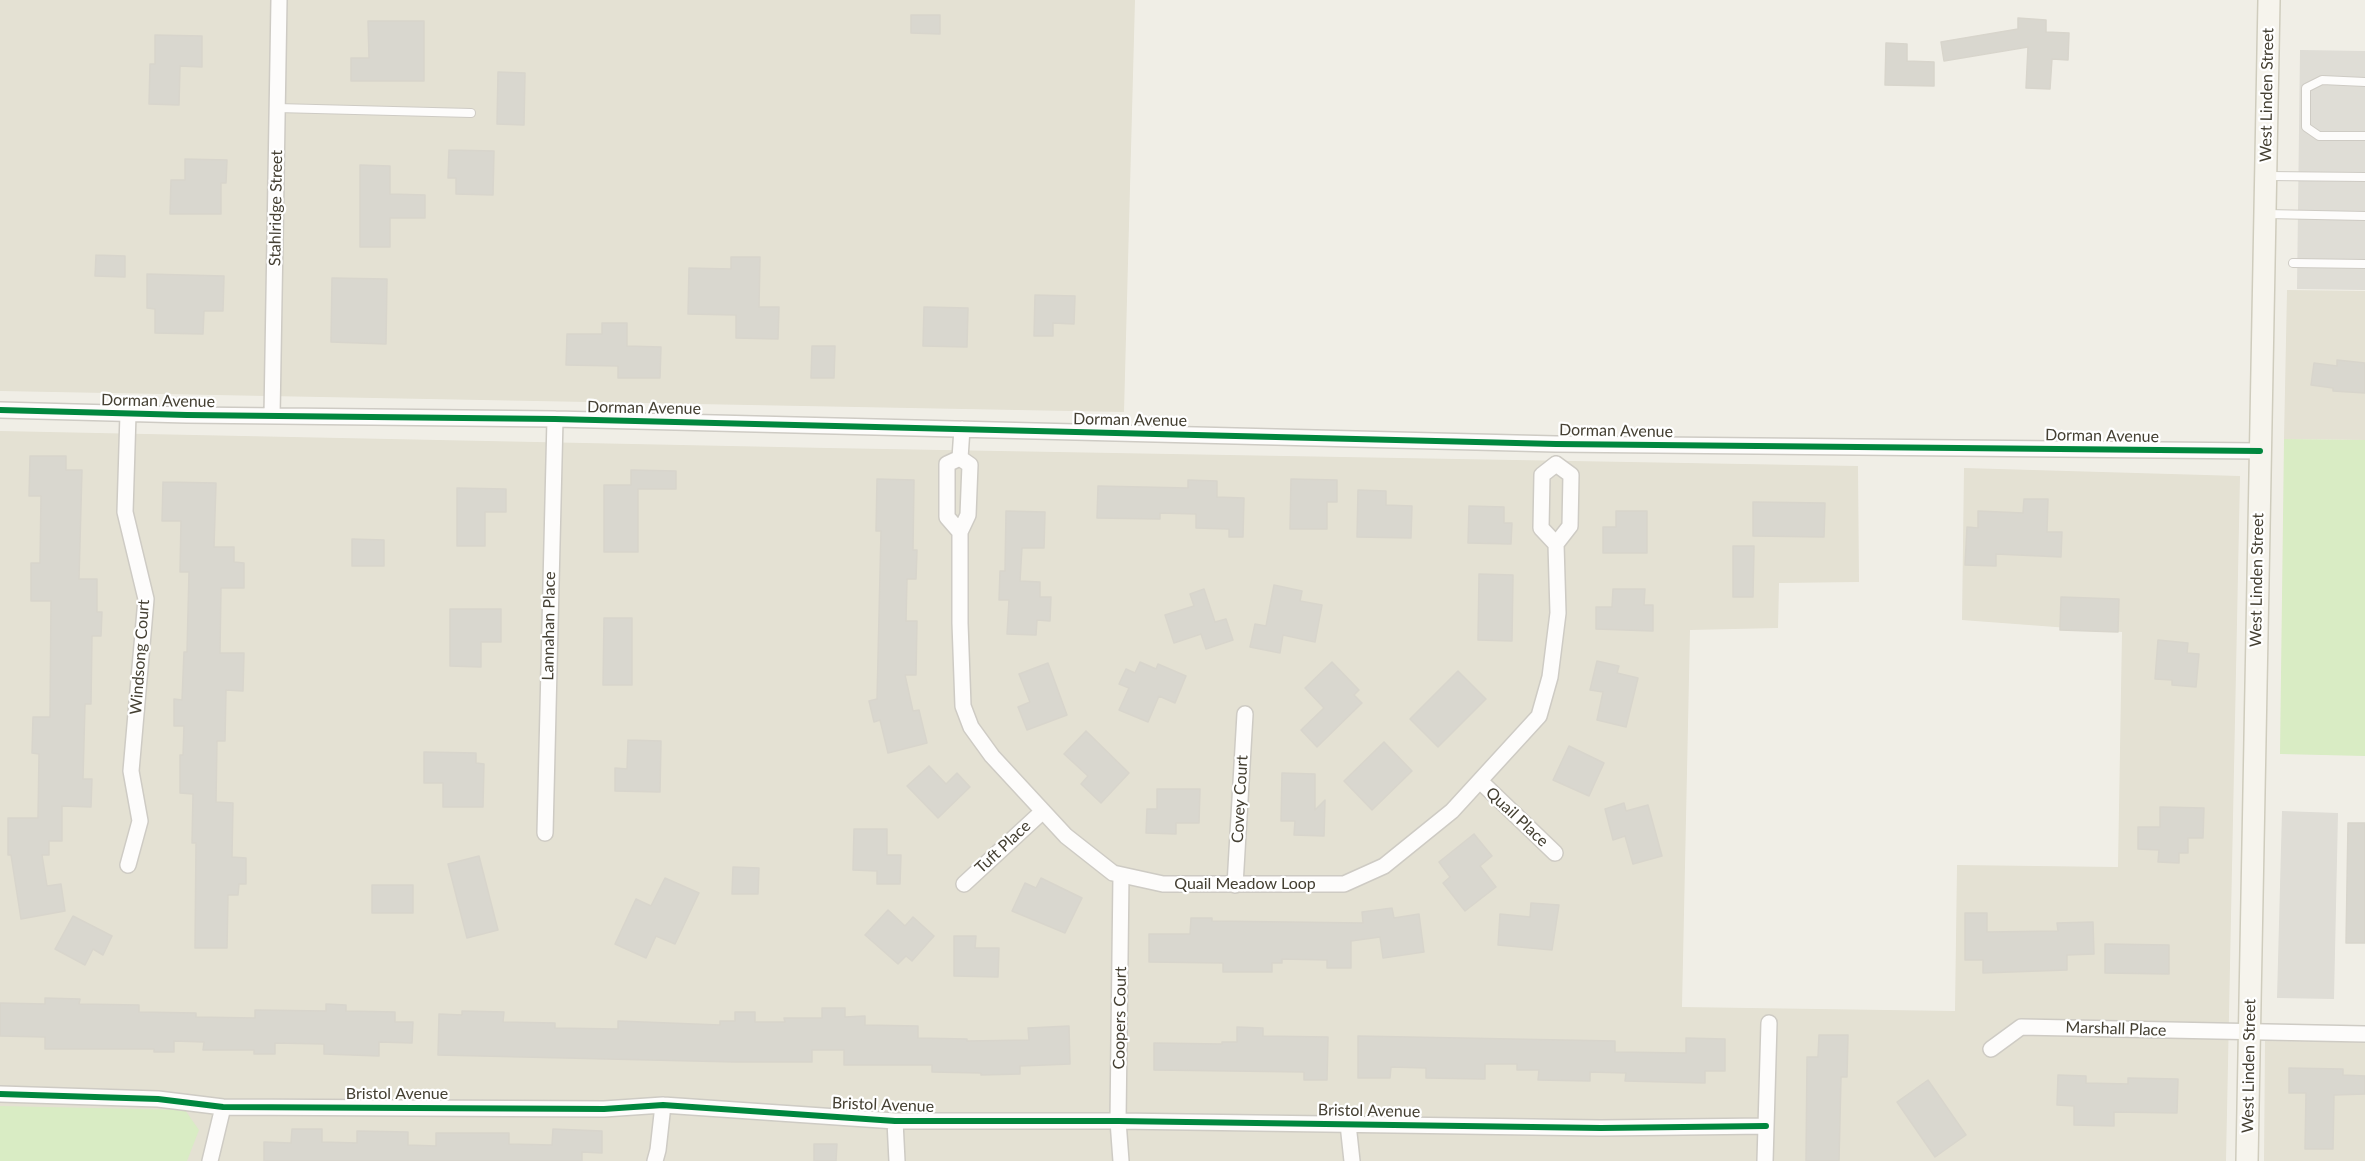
<!DOCTYPE html>
<html>
<head>
<meta charset="utf-8">
<style>
	body { margin:0 }
	canvas { display:block; background:#f0eee6 }
</style>
</head>
<body>
<canvas width="2365" height="1161"></canvas>
<script>
const g = document.querySelector('canvas').getContext('2d');
g.lineJoin = 'round';
function fill(path, color) {
  g.fillStyle = color;
  g.fill(path, 'evenodd');
}
function poly(rows) {
  const path = new Path2D();
  for (const r of rows) {
    path.moveTo(r[0], r[1]);
    for (let i = 2; i < r.length; i += 2) path.lineTo(r[i], r[i + 1]);
  }
  return path;
}
function trace(path, color, width, dash) {
  g.strokeStyle = color;
  g.lineWidth = width;
  g.lineCap = dash ? 'butt' : 'round';
  g.setLineDash(dash || []);
  g.stroke(path);
}
function drawText(font, color, halo, rows, align = 'center') {
  g.font = font + ' Lato,sans-serif';
  g.lineWidth = 4.5;
  g.setLineDash([]);
  g.textBaseline = 'middle';
  g.strokeStyle = halo;
  g.fillStyle = color;
  for (const [text, x, y, turn = 0] of rows) {
    g.save();
    g.translate(x, y);
    g.rotate((+turn || 0) * Math.PI / 180);
    g.textAlign = isNaN(turn) ? turn : align;
    if (halo) g.strokeText(text, 0, 0);
    g.fillText(text, 0, 0);
    g.restore();
  }
}
fill(poly([
	[0,0,1135,0,1124,412,0,391],
	[2287,290,2365,291,2365,440,2284,439],
	[0,431,828,448,1858,466,1859,582,1779,583,1778,628,1690,630,1682,1007,1955,1011,1957,865,2118,867,2122,632,1962,620,1964,468,2240,476,2226,1161,0,1161],
	[2265,1041,2365,1042,2365,1161,2264,1161]
]), '#e4e1d3');
fill(poly([
	[2284,439,2365,440,2365,756,2280,754],
	[0,1106,185,1110,199,1130,187,1161,0,1161]
]), '#d9ecc4');
fill(poly([
	[2300,50,2365,51,2365,290,2297,289],
	[2282,811,2338,813,2334,999,2277,998]
]), '#dfddd6');
const building = poly([
	[911,15,940,15,940,34,911,33,911,15],
	[2018,18,2046,20,2046,32,2069,33,2068,60,2052,59,2050,89,2026,88,2028,47,1944,61,1941,42,2018,29,2018,18],
	[368,21,424,21,424,81,351,81,351,58,369,58,368,21],
	[155,35,202,36,202,67,180,66,179,105,149,104,150,64,155,64,155,35],
	[1886,43,1907,44,1907,61,1934,62,1934,86,1885,85,1886,43],
	[498,72,525,73,524,125,497,124,498,72],
	[449,150,494,151,493,195,456,194,456,178,448,178,449,150],
	[185,159,227,160,226,183,221,183,221,214,170,214,171,180,185,180,185,159],
	[360,165,390,166,390,194,425,195,425,218,390,218,390,247,360,247,360,165],
	[96,255,125,256,125,277,95,276,96,255],
	[731,257,760,257,759,307,779,307,778,339,736,338,736,315,688,314,689,268,731,269,731,257],
	[147,274,224,276,223,311,204,311,203,334,155,333,155,309,147,308,147,274],
	[332,278,387,279,386,344,331,342,332,278],
	[1035,295,1075,296,1074,324,1053,323,1053,336,1034,336,1035,295],
	[924,307,968,308,967,347,923,346,924,307],
	[602,323,627,323,627,346,661,347,660,378,618,378,618,366,566,365,567,334,602,334,602,323],
	[812,346,835,346,834,378,811,378,812,346],
	[2337,360,2365,363,2365,393,2333,391,2333,388,2311,385,2314,363,2337,366,2337,360],
	[30,456,66,456,66,470,82,470,79,579,97,579,97,612,102,612,101,636,92,636,91,704,85,704,83,779,92,779,91,807,62,806,62,841,49,841,49,855,42,855,47,886,61,884,65,911,21,919,11,855,8,855,8,818,38,818,39,754,32,753,33,717,50,717,51,601,31,601,31,563,40,563,41,496,29,496,30,456],
	[631,470,676,471,676,489,638,489,638,552,604,552,604,485,631,485,631,470],
	[877,479,914,480,913,550,917,550,916,579,907,579,906,621,917,621,916,675,905,675,913,711,919,710,927,743,888,753,880,720,874,722,869,701,877,699,881,531,876,531,877,479],
	[1291,479,1337,480,1337,502,1327,502,1327,529,1290,529,1291,479],
	[1188,480,1217,481,1217,497,1244,498,1243,537,1229,537,1229,529,1196,528,1196,514,1160,513,1160,519,1097,518,1098,486,1188,488,1188,480],
	[163,482,216,483,214,547,234,547,234,562,244,563,244,588,221,588,220,653,244,653,243,691,226,690,225,741,217,741,216,802,233,803,232,857,246,858,246,884,239,884,238,895,228,895,227,948,195,948,196,843,192,843,193,794,180,793,180,755,183,755,184,726,174,726,174,699,182,700,184,652,187,652,189,572,180,572,181,521,162,521,163,482],
	[457,488,506,489,506,512,485,512,485,546,457,546,457,488],
	[1358,490,1386,491,1386,505,1412,506,1411,538,1357,537,1358,490],
	[2024,499,2048,499,2047,532,2062,532,2061,557,1996,554,1996,566,1965,565,1967,527,1978,528,1978,511,2023,513,2024,499],
	[1753,502,1825,503,1824,537,1753,536,1753,502],
	[1469,506,1504,507,1504,523,1512,523,1511,544,1468,543,1469,506],
	[1006,511,1045,512,1044,548,1022,548,1020,581,1040,582,1040,597,1051,597,1050,621,1037,620,1036,635,1007,634,1009,600,999,600,1000,571,1005,571,1006,511],
	[1616,511,1647,511,1647,553,1603,553,1603,527,1616,527,1616,511],
	[352,539,384,540,384,566,352,566,352,539],
	[1733,546,1754,546,1753,597,1733,597,1733,546],
	[1479,574,1513,575,1512,641,1478,640,1479,574],
	[1274,585,1302,591,1300,601,1322,605,1315,642,1283,635,1280,653,1250,647,1255,624,1266,626,1274,585],
	[1204,589,1215,622,1226,619,1233,640,1206,649,1201,634,1174,643,1165,615,1194,606,1190,594,1204,589],
	[1613,589,1645,589,1644,605,1653,605,1653,631,1596,629,1596,607,1612,607,1613,589],
	[2061,597,2119,599,2118,632,2060,630,2061,597],
	[450,609,501,609,501,642,481,642,481,667,450,666,450,609],
	[604,618,632,618,632,685,603,685,604,618],
	[2158,640,2188,643,2187,653,2199,654,2196,687,2172,685,2172,680,2155,679,2158,640],
	[1597,661,1619,666,1617,673,1638,678,1626,727,1597,720,1603,692,1590,690,1597,661],
	[1140,662,1156,669,1158,664,1186,676,1175,703,1159,696,1148,722,1119,710,1129,688,1119,684,1126,669,1135,673,1140,662],
	[1332,662,1359,690,1354,695,1362,703,1317,747,1301,730,1324,708,1305,688,1332,662],
	[1048,663,1067,715,1027,730,1018,707,1030,702,1019,674,1048,663],
	[1458,671,1486,699,1438,747,1410,719,1458,671],
	[1086,731,1129,773,1101,803,1081,784,1088,776,1064,754,1086,731],
	[628,740,661,741,660,792,615,791,615,768,627,769,628,740],
	[1384,742,1412,771,1372,810,1344,781,1384,742],
	[1569,746,1604,763,1589,796,1553,780,1569,746],
	[424,752,476,753,476,763,484,764,483,807,443,807,443,783,424,783,424,752],
	[929,766,946,784,957,773,970,787,938,818,907,786,929,766],
	[1282,773,1315,774,1315,810,1325,800,1324,836,1294,835,1295,821,1281,821,1282,773],
	[1157,789,1200,789,1199,823,1176,823,1176,834,1146,833,1147,809,1157,809,1157,789],
	[1624,803,1626,811,1648,805,1662,856,1633,864,1625,836,1613,840,1605,809,1624,803],
	[2160,807,2204,808,2203,838,2188,838,2188,853,2179,853,2179,863,2158,862,2159,850,2138,849,2138,827,2160,827,2160,807],
	[2348,823,2365,823,2365,943,2346,943,2348,823],
	[854,829,887,829,887,855,901,855,900,884,877,884,877,871,853,870,854,829],
	[1474,834,1492,856,1480,866,1496,887,1465,911,1443,883,1450,877,1439,862,1474,834],
	[479,856,498,930,467,938,448,864,479,856],
	[733,867,759,868,758,894,732,894,733,867],
	[665,878,699,893,675,944,656,936,646,958,615,944,636,899,651,906,665,878],
	[1041,878,1082,898,1065,933,1012,911,1025,883,1036,888,1041,878],
	[372,885,413,885,413,913,372,913,372,885],
	[1531,903,1559,905,1552,950,1498,945,1500,914,1530,917,1531,903],
	[1392,908,1394,918,1419,914,1424,952,1383,958,1380,937,1351,941,1351,968,1327,968,1327,960,1282,959,1282,963,1272,963,1272,972,1223,972,1223,963,1149,962,1149,934,1190,934,1191,918,1212,918,1212,921,1363,923,1362,912,1392,908],
	[888,910,905,926,913,917,934,936,912,961,906,956,898,964,865,935,888,910],
	[1965,913,1987,913,1987,932,2058,931,2057,923,2093,922,2094,954,2067,955,2067,970,1983,973,1983,960,1965,960,1965,913],
	[73,916,112,936,103,955,93,949,85,965,55,949,73,916],
	[954,936,976,936,975,948,999,948,998,977,954,976,954,936],
	[2105,944,2169,945,2169,974,2105,973,2105,944],
	[45,998,80,999,79,1004,139,1005,139,1012,196,1013,196,1017,255,1018,255,1010,326,1011,326,1004,346,1005,346,1011,395,1012,395,1022,413,1022,412,1043,379,1042,379,1056,324,1054,324,1044,275,1043,275,1054,254,1054,254,1050,203,1050,204,1042,174,1041,174,1052,154,1052,154,1049,45,1049,45,1037,0,1036,0,1003,45,1004,45,998],
	[822,1008,845,1008,845,1017,865,1016,865,1025,918,1026,918,1038,967,1039,967,1041,1029,1040,1028,1028,1069,1026,1070,1064,1020,1066,1020,1074,981,1075,981,1073,932,1072,932,1065,844,1065,844,1050,812,1050,812,1062,735,1062,438,1055,439,1014,462,1015,462,1011,504,1012,503,1022,555,1023,555,1028,618,1029,618,1021,720,1025,720,1021,735,1021,735,1012,755,1012,755,1022,785,1022,784,1018,822,1018,822,1008],
	[1237,1027,1263,1028,1263,1036,1328,1037,1327,1080,1304,1080,1304,1072,1154,1070,1154,1043,1222,1044,1222,1042,1237,1042,1237,1027],
	[1819,1035,1848,1035,1847,1077,1841,1077,1839,1161,1806,1161,1807,1057,1818,1057,1819,1035],
	[1358,1036,1615,1041,1615,1052,1686,1053,1686,1038,1725,1039,1725,1071,1705,1071,1705,1083,1625,1081,1626,1073,1590,1072,1590,1081,1538,1080,1539,1070,1517,1070,1517,1064,1485,1064,1485,1079,1426,1078,1426,1068,1391,1067,1390,1078,1358,1078,1358,1036],
	[2289,1068,2343,1069,2343,1075,2365,1076,2365,1094,2334,1095,2333,1149,2305,1149,2306,1093,2289,1093,2289,1068],
	[2058,1075,2086,1076,2086,1083,2128,1084,2128,1078,2178,1079,2177,1113,2114,1112,2114,1126,2074,1125,2074,1106,2057,1105,2058,1075],
	[1928,1080,1966,1135,1935,1157,1897,1102,1928,1080],
	[292,1129,322,1129,322,1142,357,1143,357,1131,408,1132,408,1145,436,1146,436,1133,509,1133,509,1144,552,1145,553,1129,602,1131,602,1153,582,1152,582,1161,264,1161,264,1142,291,1143,292,1129],
	[814,1144,837,1144,836,1161,814,1161,814,1144]
]);
fill(building, '#d9d7cf');
trace(building, '#d8d5cc', 1.5);
const lane = poly([
	[2365,82,2322,80,2306,88,2306,127,2319,136,2365,136],
	[277,108,471,113],
	[2268,176,2365,177],
	[2266,214,2365,216],
	[2293,263,2365,264]
]);
const street = poly([
	[0,410,187,415,555,419,1556,444,2260,451],
	[128,414,125,512,146,599,131,771,140,821,128,865],
	[272,416,279,0],
	[960,458,970,465,968,515,960,532,947,517,947,464,960,458],
	[960,458,962,429],
	[1556,464,1571,475,1570,526,1556,544,1541,528,1542,475,1556,464],
	[960,532,960,623,963,706,971,727,992,756,1066,836,1113,873,1163,884,1344,884,1384,866,1452,811,1539,716,1550,677,1558,613,1556,544],
	[1480,781,1555,853],
	[545,833,555,419],
	[964,884,1043,811],
	[1235,885,1245,714],
	[1991,1049,2021,1027,2365,1034],
	[0,1094,158,1099,223,1107,604,1109,663,1105,895,1121,1118,1121,1601,1128,1766,1126],
	[895,1121,897,1161],
	[1348,1124,1352,1161],
	[210,1161,223,1107],
	[655,1161,658,1150,663,1105],
	[1121,1161,1118,1121,1121,875],
	[1765,1161,1769,1023]
]);
const secondary = poly([
	[2247,1161,2269,0]
]);
trace(lane, '#cecbc4', 10);
trace(street, '#cecbc4', 18);
trace(secondary, '#cfccbd', 24);
trace(lane, '#fdfcfb', 8);
trace(street, '#fdfcfb', 15);
trace(secondary, '#f6f4ed', 21);
trace(poly([
	[0,410,187,415,555,419,1556,444,2260,451],
	[0,1094,158,1099,223,1107,604,1109,663,1105,895,1121,1118,1121,1601,1128,1766,1126]
]), '#00873e', 6);
drawText('16px', '#454033', '#fff', [
	["West Linden Street",2267,95,-89],
	["Stahlridge Street",276,208,-89],
	["Dorman Avenue",158,401,1],
	["Dorman Avenue",644,408,1],
	["Dorman Avenue",1130,420,1],
	["Dorman Avenue",1616,431,1],
	["Dorman Avenue",2102,436,1],
	["West Linden Street",2257,580,-89],
	["Lannahan Place",549,626,-89],
	["Windsong Court",140,657,-86],
	["Covey Court",1240,799,-87],
	["Quail Place",1517,817,43],
	["Tuft Place",1003,847,-43],
	["Quail Meadow Loop",1245,884],
	["Coopers Court",1120,1018,-89],
	["Marshall Place",2116,1029,2],
	["West Linden Street",2249,1066,-89],
	["Bristol Avenue",397,1094],
	["Bristol Avenue",883,1105,2],
	["Bristol Avenue",1369,1111,1]
]);
</script>
</body>
</html>
